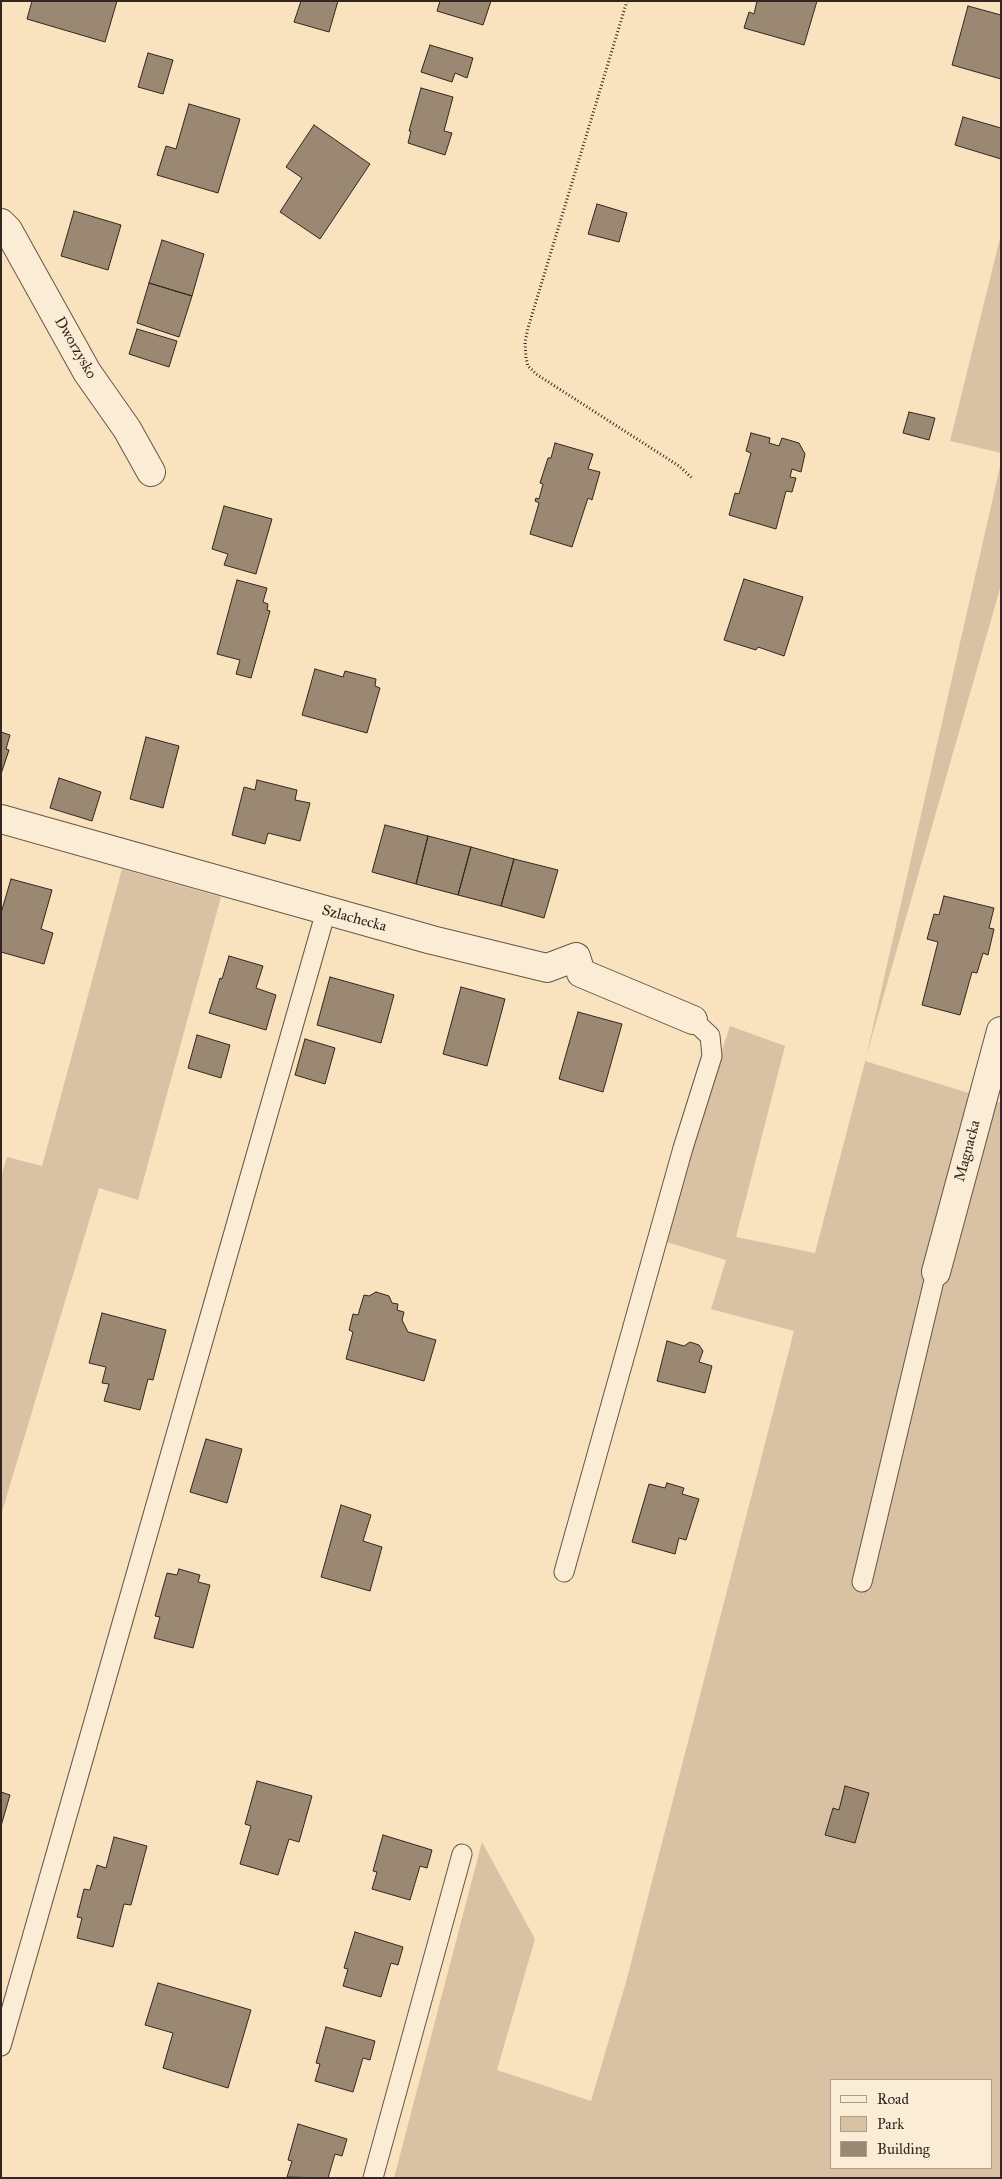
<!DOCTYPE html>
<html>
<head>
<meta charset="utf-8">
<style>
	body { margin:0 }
	#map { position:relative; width:1002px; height:2179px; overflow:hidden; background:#f9e2be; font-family:"IM FELL Great Primer",serif }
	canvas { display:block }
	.frame { position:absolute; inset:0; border:2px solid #342620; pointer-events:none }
	.legend { position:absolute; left:830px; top:2079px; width:162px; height:90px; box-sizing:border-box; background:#fbecd5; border:1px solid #ab9d8d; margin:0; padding:6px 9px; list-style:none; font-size:15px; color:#342620 }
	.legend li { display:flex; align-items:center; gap:10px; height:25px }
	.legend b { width:25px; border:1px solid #ab9d8d }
</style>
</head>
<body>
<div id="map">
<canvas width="1002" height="2179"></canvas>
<div class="frame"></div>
<ul class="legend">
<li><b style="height:6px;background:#fbecd5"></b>Road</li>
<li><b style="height:14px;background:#d8c2a3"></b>Park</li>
<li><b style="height:14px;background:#9a8872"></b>Building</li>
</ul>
</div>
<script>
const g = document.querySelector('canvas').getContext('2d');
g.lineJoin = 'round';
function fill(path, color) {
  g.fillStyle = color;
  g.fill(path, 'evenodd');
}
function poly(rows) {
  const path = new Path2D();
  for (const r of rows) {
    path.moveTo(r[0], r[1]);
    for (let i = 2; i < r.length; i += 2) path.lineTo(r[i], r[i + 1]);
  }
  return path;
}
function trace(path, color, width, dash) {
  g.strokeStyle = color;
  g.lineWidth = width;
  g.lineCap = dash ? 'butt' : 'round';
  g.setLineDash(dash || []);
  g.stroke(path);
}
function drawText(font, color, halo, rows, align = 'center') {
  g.font = font + ' "IM FELL Great Primer",serif';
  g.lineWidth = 4;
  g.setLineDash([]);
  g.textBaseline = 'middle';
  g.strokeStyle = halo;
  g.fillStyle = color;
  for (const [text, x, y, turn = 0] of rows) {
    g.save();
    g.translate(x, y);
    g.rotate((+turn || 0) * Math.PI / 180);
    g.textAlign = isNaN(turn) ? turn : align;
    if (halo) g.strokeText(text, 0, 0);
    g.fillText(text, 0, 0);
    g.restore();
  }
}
fill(poly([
	[1001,234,1001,453,950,441],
	[1001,462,1001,585,865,1061,1001,1103,1001,2178,394,2178,482,1842,535,1939,497,2070,591,2101,626,1982,794,1331,711,1309,726,1260,663,1241,689,1152,730,1026,785,1046,736,1237,815,1253,865,1062],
	[831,2080,991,2080,991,2168,831,2168],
	[122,869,221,897,138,1200,99,1188,1,1515,1,1177,7,1157,42,1166]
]), '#d8c2a3');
const building = poly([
	[32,1,117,1,105,42,27,19,32,1],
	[301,1,338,1,329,32,294,22,301,1],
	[440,1,491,1,483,25,437,11,440,1],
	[757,1,817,1,804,45,744,28,749,12,754,14,757,1],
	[968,6,1001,15,1001,79,952,65,968,6],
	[430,45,473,58,467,78,455,73,452,82,421,72,430,45],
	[148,53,173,60,163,94,138,87,148,53],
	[421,88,453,97,444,131,452,133,445,155,408,143,411,131,409,131,421,88],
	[189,104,240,119,218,193,157,175,166,146,176,149,189,104],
	[963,117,1001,128,1001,159,955,145,963,117],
	[314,125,370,164,320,239,280,212,302,178,286,167,314,125],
	[597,204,627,213,619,242,588,234,597,204],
	[74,211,121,225,108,270,61,256,74,211],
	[162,240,204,254,192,296,149,283,162,240],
	[149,283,192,296,179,337,137,323,149,283],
	[137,329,177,341,169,367,129,354,137,329],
	[909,412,935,418,929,440,903,433,909,412],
	[751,433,770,438,769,443,779,446,782,438,799,443,805,454,801,472,792,469,790,477,796,478,792,492,786,491,776,529,729,515,735,493,739,494,751,453,746,451,751,433],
	[555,443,593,454,588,469,600,472,592,500,588,498,572,547,530,534,539,503,535,501,536,498,539,499,543,484,540,483,548,458,551,458,555,443],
	[224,506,272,519,256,574,224,565,228,554,212,549,224,506],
	[744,579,803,597,784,656,758,647,756,650,724,640,744,579],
	[237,580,267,588,263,602,268,604,267,610,270,611,251,678,236,674,240,660,217,654,237,580],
	[315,669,343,677,345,671,376,679,375,686,380,688,367,733,302,715,315,669],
	[1,732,10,735,6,749,9,750,1,774,1,732],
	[146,737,179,746,163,808,130,799,146,737],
	[59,778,101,792,92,821,50,808,59,778],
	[257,780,297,790,295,800,310,803,300,841,268,833,265,844,232,835,244,787,255,790,257,780],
	[385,825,428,836,416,884,372,872,385,825],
	[428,836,471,847,458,895,416,884,428,836],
	[471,847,514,859,501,906,458,895,471,847],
	[514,859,558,870,544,918,501,906,514,859],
	[11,879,52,890,41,929,53,933,44,964,1,952,1,913,11,879],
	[944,896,994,908,989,928,994,929,988,955,983,953,977,973,972,972,960,1015,922,1005,938,942,927,939,934,914,939,915,944,896],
	[229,956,263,966,256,988,276,995,266,1030,209,1013,220,978,222,979,229,956],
	[330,977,394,995,381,1043,317,1025,330,977],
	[461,987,505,999,487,1066,443,1054,461,987],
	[578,1012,622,1024,603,1092,559,1079,578,1012],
	[197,1035,230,1045,221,1078,188,1068,197,1035],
	[305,1039,335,1048,325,1084,295,1075,305,1039],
	[376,1292,389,1296,392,1303,398,1304,397,1310,404,1312,402,1320,408,1332,436,1340,424,1381,346,1359,353,1332,349,1330,353,1314,358,1315,364,1295,369,1296,376,1292],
	[102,1313,166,1330,153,1380,148,1379,140,1410,104,1401,109,1384,102,1383,106,1367,89,1363,102,1313],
	[667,1341,684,1346,690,1342,699,1345,703,1351,699,1362,712,1366,705,1393,657,1381,667,1341],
	[206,1439,242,1449,227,1503,190,1492,206,1439],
	[667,1483,684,1488,682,1494,699,1499,686,1540,679,1538,675,1554,632,1542,649,1484,665,1488,667,1483],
	[341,1505,371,1515,363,1541,382,1547,370,1591,321,1577,341,1505],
	[179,1569,200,1575,198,1582,210,1585,193,1648,154,1638,160,1617,155,1616,167,1573,177,1575,179,1569],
	[257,1781,312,1796,299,1842,289,1839,278,1875,240,1864,251,1826,245,1824,257,1781],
	[845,1786,869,1793,855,1843,825,1835,833,1808,839,1810,845,1786],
	[1,1792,10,1795,1,1826,1,1792],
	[383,1835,432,1850,427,1868,420,1866,410,1900,372,1889,377,1872,373,1871,383,1835],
	[114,1837,147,1846,131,1905,124,1904,113,1947,77,1938,82,1918,77,1917,84,1889,90,1890,97,1865,106,1868,114,1837],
	[355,1932,403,1947,398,1965,391,1963,381,1997,343,1986,348,1969,344,1968,355,1932],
	[158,1983,251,2010,228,2088,163,2068,173,2033,145,2025,158,1983],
	[326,2027,375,2041,370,2060,363,2058,353,2092,315,2081,320,2064,316,2063,326,2027],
	[298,2124,347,2139,342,2156,335,2154,328,2178,287,2177,292,2161,288,2160,298,2124]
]);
fill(building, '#9a8872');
trace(building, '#342620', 1);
const service = poly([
	[564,1572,683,1148,712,1056,710,1036,693,1020],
	[862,1582,936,1272],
	[1,2046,326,911],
	[373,2178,462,1854]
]);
const minor = poly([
	[1,223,8,230,87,372,127,429,151,472],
	[1,819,432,940,547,968,576,957,581,973,693,1020],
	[936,1272,1001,1031]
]);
trace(service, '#655548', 21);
trace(minor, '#655548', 30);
trace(poly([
	[627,1,528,328,525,342,526,358,528,366,536,374,679,466,692,478]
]), '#342620', 3, [1, 2.5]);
trace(service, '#fbecd5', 19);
trace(minor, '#fbecd5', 28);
drawText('15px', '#342620', '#fbecd5', [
	["Dworzysko",75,348,60],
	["Szlachecka",354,919,15],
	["Magnacka",968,1151,-75]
]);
</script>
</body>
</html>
